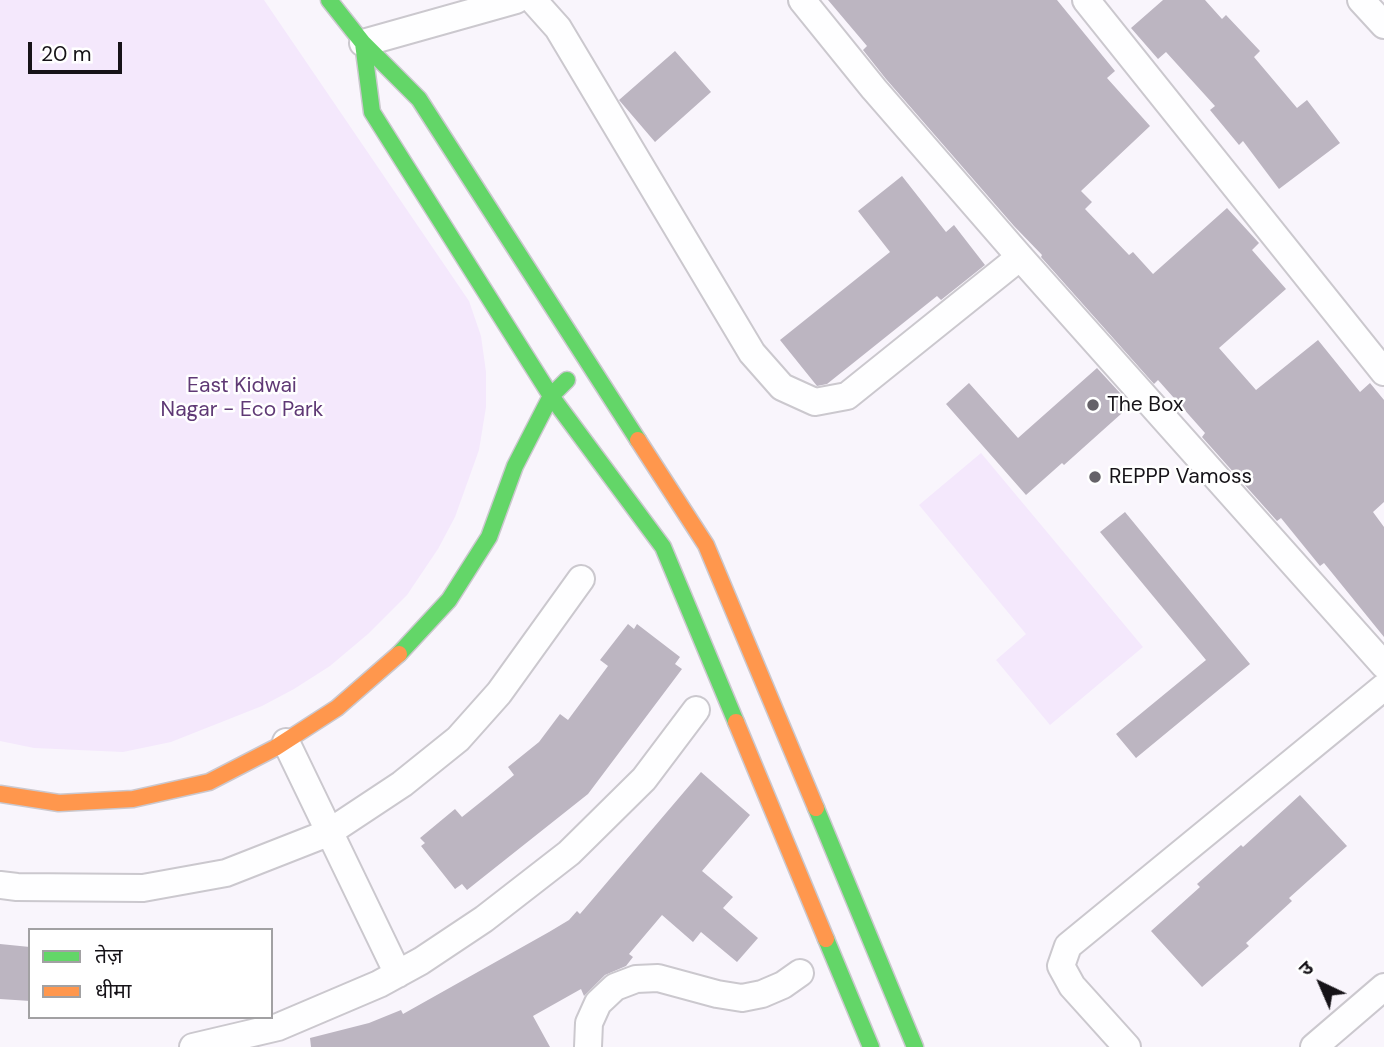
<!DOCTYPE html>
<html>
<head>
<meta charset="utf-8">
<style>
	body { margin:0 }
	#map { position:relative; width:1384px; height:1047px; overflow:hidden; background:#f9f5fc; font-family:"DM Sans","Noto Sans Devanagari",sans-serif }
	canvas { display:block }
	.legend { position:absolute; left:28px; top:928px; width:245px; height:91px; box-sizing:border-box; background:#fff; border:2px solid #a2a1a3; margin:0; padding:9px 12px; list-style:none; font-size:21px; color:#161318 }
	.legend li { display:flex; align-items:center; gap:14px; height:35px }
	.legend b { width:35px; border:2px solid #a2a1a3 }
	.north { position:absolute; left:1286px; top:949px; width:70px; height:70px; -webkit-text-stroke:5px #fff; paint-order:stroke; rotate:316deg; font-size:19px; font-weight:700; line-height:28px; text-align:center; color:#161318 }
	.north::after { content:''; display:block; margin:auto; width:24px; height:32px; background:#161318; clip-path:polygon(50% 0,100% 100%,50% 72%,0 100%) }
	.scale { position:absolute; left:28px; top:42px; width:94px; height:32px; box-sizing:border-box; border:4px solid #161318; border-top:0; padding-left:9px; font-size:21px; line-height:24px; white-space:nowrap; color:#161318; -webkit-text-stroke:5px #fff; paint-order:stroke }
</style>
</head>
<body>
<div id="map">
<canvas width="1384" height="1047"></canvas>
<ul class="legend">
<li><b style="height:9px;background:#63d668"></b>तेज़</li>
<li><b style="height:9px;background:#ff974d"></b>धीमा</li>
</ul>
<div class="north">उ</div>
<div class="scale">20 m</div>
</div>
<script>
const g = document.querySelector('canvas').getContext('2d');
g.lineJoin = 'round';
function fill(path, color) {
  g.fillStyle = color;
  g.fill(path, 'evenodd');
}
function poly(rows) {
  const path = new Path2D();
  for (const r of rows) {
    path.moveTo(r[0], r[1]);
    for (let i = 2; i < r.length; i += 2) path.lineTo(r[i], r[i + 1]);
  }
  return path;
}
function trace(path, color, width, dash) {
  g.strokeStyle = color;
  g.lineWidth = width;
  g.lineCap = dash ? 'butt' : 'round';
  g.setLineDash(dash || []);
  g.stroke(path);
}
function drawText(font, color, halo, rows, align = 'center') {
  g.font = font + ' "DM Sans",sans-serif';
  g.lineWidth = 5;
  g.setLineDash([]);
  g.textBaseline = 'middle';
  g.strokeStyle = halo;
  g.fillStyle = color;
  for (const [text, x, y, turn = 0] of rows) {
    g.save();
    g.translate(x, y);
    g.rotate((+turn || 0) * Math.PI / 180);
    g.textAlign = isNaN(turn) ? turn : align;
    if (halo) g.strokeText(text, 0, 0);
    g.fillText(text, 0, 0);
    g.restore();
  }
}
fill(poly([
	[0,0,264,0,469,301,481,336,486,372,486,407,479,450,455,517,438,549,407,595,368,634,330,666,294,689,262,706,171,742,123,752,34,748,0,741],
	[981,453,1143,647,1050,725,996,660,1026,634,919,505]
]), '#f4e8fc');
fill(poly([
	[828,0,1057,0,1115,71,1107,78,1150,126,1081,191,1092,202,1085,209,1129,255,1133,252,1153,274,1227,208,1259,243,1252,250,1286,289,1219,348,1256,390,1318,340,1360,392,1370,383,1384,400,1384,502,1373,512,1384,527,1384,637,1324,563,1320,566,1281,518,1277,521,1202,437,1205,433,1158,380,1154,384,1041,257,1042,255,1014,226,886,79,863,50,867,46],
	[1163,0,1205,0,1222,19,1226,15,1260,51,1254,57,1297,108,1307,100,1340,143,1279,189,1243,141,1239,145,1210,110,1215,106,1166,52,1158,59,1131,28],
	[675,51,711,92,655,142,619,100],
	[902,176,946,232,954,225,985,265,941,300,937,296,827,384,817,386,780,340,890,252,858,211],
	[1097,368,1131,405,1064,465,1062,463,1026,495,946,404,969,383,1018,438],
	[1125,512,1250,664,1136,758,1116,734,1206,660,1100,532],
	[628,624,634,629,637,624,680,657,675,664,682,669,588,794,467,890,462,884,455,889,421,846,425,843,420,838,455,809,462,817,487,797,514,775,508,767,539,742,560,714,568,720,608,666,600,660],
	[701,772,750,815,702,871,733,897,723,908,758,938,737,962,701,932,693,942,662,915,629,954,633,957,626,966,605,975,584,996,581,989,533,1016,550,1047,311,1047,310,1038,369,1023,401,1010,403,1014,549,932,569,920,577,911,580,914],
	[1300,795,1347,846,1289,898,1292,901,1246,943,1249,946,1202,987,1151,931,1200,887,1197,884,1241,845,1243,847],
	[0,944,30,947,30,1001,0,999]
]), '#bcb5c1');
const street = poly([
	[533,0,558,28,752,353,782,387,815,402,847,396,1020,257],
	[802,0,874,89,1020,257,1384,665],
	[1086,0,1384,372],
	[1361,0,1384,25],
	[363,43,516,0],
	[286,742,398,974],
	[0,885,17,887,143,888,226,873,328,833,402,784,458,739,499,693,581,579],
	[193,1047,278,1027,379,984,421,961,484,919,569,853,644,779,696,710],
	[588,1047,589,1023,598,1003,615,987,636,979,658,978,717,994,742,998,762,994,783,985,800,973],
	[1127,1047,1072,986,1061,966,1068,946,1384,687],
	[1314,1047,1384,987]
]);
const fast = poly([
	[329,0,363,43,419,99,638,440],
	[363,43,372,112,551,396,663,547,736,722],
	[399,654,449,600,489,537,515,466,551,396,567,380],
	[816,808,915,1047],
	[826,939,871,1047]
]);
const slow = poly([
	[638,440,706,545,816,808],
	[736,722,826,939],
	[0,794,59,803,133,799,209,782,275,748,337,708,399,654]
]);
trace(street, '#cbc8ce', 30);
trace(fast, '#cbc8ce', 19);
trace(slow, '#cbc8ce', 19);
trace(street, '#fefeff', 26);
trace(fast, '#63d668', 16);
trace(slow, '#ff974d', 16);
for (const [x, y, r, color] of [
	[1093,405,7,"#656268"],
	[1095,477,7,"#656268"]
]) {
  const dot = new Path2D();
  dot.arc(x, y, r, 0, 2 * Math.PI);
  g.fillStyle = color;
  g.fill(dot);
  trace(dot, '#fff', 2.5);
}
drawText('21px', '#5f3975', '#fff', [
	["East Kidwai",242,386],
	["Nagar - Eco Park",242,410]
]);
drawText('21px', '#161318', '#fff', [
	["The Box",1107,405],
	["REPPP Vamoss",1109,477]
], 'left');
</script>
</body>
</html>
